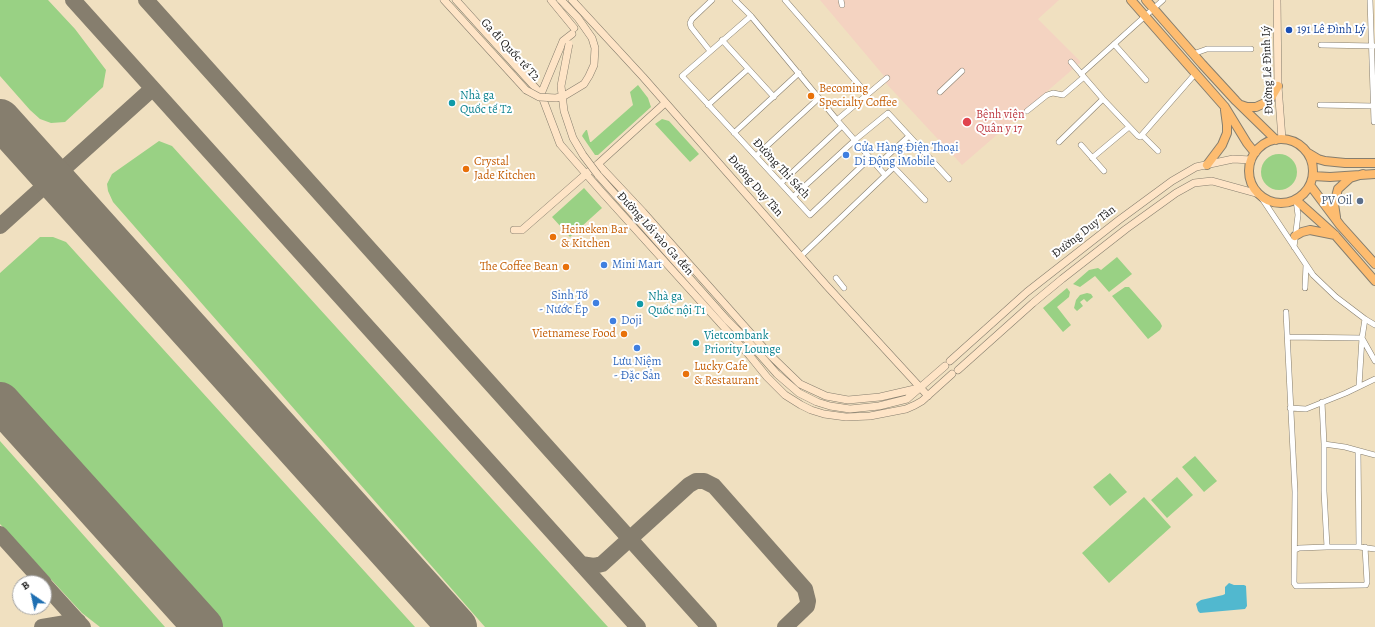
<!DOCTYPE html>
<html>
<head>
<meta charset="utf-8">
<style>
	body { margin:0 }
	#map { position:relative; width:1375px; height:627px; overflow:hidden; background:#f0e0c0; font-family:Alegreya,serif }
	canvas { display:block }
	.north { position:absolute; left:12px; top:575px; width:40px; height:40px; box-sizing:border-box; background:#fff; border:1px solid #a4a4a4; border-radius:50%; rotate:326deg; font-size:11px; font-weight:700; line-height:16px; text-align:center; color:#1c1c1c }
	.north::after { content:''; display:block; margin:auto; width:14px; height:18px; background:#1f6fb2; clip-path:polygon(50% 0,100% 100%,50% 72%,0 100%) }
</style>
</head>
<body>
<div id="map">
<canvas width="1375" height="627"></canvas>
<div class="north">B</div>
</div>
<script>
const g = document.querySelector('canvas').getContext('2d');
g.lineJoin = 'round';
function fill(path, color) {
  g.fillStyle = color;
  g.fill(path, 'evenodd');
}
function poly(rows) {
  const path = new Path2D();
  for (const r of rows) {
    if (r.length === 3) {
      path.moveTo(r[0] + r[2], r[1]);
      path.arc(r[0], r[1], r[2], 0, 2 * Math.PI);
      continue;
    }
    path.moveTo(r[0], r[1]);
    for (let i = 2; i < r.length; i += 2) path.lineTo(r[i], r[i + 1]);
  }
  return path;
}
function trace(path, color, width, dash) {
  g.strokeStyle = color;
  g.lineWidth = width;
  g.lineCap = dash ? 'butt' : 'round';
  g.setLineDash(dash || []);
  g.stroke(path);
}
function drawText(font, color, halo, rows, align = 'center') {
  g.font = font + ' Alegreya,serif';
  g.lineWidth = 4;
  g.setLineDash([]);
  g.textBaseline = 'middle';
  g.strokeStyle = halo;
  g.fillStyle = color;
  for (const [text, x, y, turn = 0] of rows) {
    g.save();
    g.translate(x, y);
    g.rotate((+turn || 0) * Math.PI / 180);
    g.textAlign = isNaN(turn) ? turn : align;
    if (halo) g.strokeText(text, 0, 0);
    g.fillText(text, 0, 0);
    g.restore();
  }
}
fill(poly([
	[820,0,1059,0,1038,19,1081,62,962,165,882,79,884,76]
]), '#f4d3c1');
fill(poly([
	[0,0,48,0,75,29,106,70,103,87,65,122,51,123,40,119,30,110,0,76],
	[638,85,648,98,651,107,598,155,595,155,582,136,583,134,586,130,587,130,590,142,591,142,633,105,630,92],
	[662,119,669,121,699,154,690,162,655,124],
	[159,141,172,146,608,627,485,627,113,202,108,191,107,184,112,174],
	[1279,172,18],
	[584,188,602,208,570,237,552,217],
	[40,237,53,237,66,242,415,627,219,627,0,384,0,273],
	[1117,257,1132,274,1109,292,1095,276,1080,287,1073,284,1089,270,1098,268,1101,270],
	[1125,287,1129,287,1160,322,1162,326,1160,330,1148,339,1112,296],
	[1067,288,1070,292,1069,297,1057,307,1071,325,1063,332,1043,308],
	[1087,293,1091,294,1093,297,1087,302,1084,299,1080,302,1083,306,1077,311,1074,308,1076,300,1080,295],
	[0,441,165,627,100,627,82,613,0,524],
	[1195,456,1217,481,1204,492,1182,467],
	[1110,473,1127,492,1110,506,1093,487],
	[1177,477,1193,495,1167,518,1151,500],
	[1144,497,1171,527,1109,583,1082,553]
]), '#99d184');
fill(poly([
	[1229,583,1234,585,1244,585,1246,586,1247,606,1245,609,1200,613,1198,611,1196,604,1198,602,1201,600,1223,595,1225,594,1225,587]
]), '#51b8cf');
trace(poly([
	[73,0,638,627],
	[146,0,709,627],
	[0,226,152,89],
	[0,534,44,583],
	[581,564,594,566,602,564,689,485,696,481,704,481,714,486,805,589,808,601,807,606,785,627],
	[44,584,83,627],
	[42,627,78,621]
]), '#867e6e', 16);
trace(poly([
	[0,119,457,627],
	[0,402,203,627]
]), '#867e6e', 40);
const street = poly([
	[735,0,751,16,837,120,885,175],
	[785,0,867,94],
	[841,0,842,5],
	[1370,0,1374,122],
	[751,16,682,76,810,215,870,158],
	[722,40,774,97],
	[1114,44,1146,80],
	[1321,45,1375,46],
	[710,51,691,27,690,23,692,19,712,0],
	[1193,54,1207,49,1251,49],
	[1071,62,1103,99,1138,136,1140,137,1195,74],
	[1081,74,1163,0],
	[940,92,962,71],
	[708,105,748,69],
	[1320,105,1374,106],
	[1027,111,1047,95,1053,93,1063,95,1084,77],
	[837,120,887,78],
	[734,133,799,73],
	[909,136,885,158,925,200],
	[1143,136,1158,151],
	[1059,142,1103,99],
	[1081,145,1104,171],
	[756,156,819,98],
	[1092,158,1129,127],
	[781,183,842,126],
	[1259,194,1313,275,1336,297,1365,319,1375,325],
	[794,196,855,140,888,113,949,179],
	[1294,247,1298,215,1296,200],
	[801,256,894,167],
	[836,278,844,288],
	[1305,288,1306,265],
	[1286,312,1295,492,1294,583,1296,586,1366,585,1367,582,1365,547],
	[1287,337,1362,338],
	[1362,338,1375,361],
	[1359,386,1362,338,1365,319],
	[1322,402,1324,444,1324,491,1327,547],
	[1290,408,1306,409,1346,393,1375,379],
	[1324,444,1345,447,1375,455],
	[1358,451,1359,547],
	[1295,550,1299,548,1327,547,1359,547,1375,549]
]);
const secondary = poly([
	[444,0,526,90],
	[456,0,541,94,560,144,600,190,750,356,767,377,785,395,801,405,811,410,824,414,846,417,870,416,906,409,915,405,922,401,952,374],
	[551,0,574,28],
	[572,0,643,77,826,285,928,396],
	[1277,0,1278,86,1282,139],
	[541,94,563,41,572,34],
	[598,164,643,212,770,355,800,384,826,396,848,400,880,397,919,388],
	[598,175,727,320,747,340,777,374,799,393,817,402,830,406,850,409,879,406,907,399,945,366],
	[514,230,522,230,586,174,598,164,665,103],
	[950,361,1027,292,1119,220,1172,181,1196,167,1233,159,1251,160],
	[958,370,1033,303,1062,279,1126,229,1176,193,1194,183,1212,181,1259,194]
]);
const primary = poly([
	[1131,0,1225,107,1247,143,1255,153],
	[1146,0,1202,64,1236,101,1276,140],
	[1241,105,1247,107,1256,107,1267,102,1271,98,1278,86],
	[1281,171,32],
	[1308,153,1318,159,1325,161,1345,163,1375,163],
	[1207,165,1222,145,1227,133,1227,125,1225,110],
	[1313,176,1330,177,1375,174],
	[1310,185,1340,225,1375,264],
	[1296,200,1335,235,1375,281],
	[1336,217,1334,204,1338,189,1350,178,1363,174],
	[1295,236,1302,232,1310,230,1335,235]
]);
trace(street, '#867e6e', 6);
trace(secondary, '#867e6e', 8);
trace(primary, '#867e6e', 10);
trace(street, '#fff', 5);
trace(secondary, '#fee4c6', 7);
trace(primary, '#fdbc70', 8);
const secondaryBridge = poly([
	[569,44,561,86,564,111,573,138,583,155,598,175],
	[526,90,539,97,556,98,564,96,584,84,589,76,594,65,595,48,592,38,578,18,561,0]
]);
trace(secondaryBridge, '#867e6e', 8, []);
trace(secondaryBridge, '#fee4c6', 7);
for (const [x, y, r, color] of [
	[1289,30,4,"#1a4fb4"],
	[811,96,4,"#e8710a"],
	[452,103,4,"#0f9aa8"],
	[967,122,5,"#e0444e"],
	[846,155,4,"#3f7fe0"],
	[466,169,4,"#e8710a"],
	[1360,201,4,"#5c6f8a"],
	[553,237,4,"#e8710a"],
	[604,265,4,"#3f7fe0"],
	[566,267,4,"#e8710a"],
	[596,303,4,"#3f7fe0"],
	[640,304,4,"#0f9aa8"],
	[613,321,4,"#3f7fe0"],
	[624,334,4,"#e8710a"],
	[696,343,4,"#0f9aa8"],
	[637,348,4,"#3f7fe0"],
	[686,374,4,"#e8710a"]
]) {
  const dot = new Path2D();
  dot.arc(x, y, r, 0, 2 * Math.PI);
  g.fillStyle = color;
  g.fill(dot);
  trace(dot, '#fff', 1.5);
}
drawText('12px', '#164399', '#fff', [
	["191 Lê Đình Lý",1297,30]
], 'left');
drawText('12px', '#1c1c1c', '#fff', [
	["Ga đi Quốc tế T2",510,50,47],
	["Đường Lê Đình Lý",1268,70,-92],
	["Đường Thi Sách",781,169,47],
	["Đường Duy Tân",755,186,49],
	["Đường Duy Tân",1084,232,-38],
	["Đường Lối vào Ga đến",655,234,48]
]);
drawText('12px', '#c56008', '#fff', [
	["Becoming",819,89],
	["Specialty Coffee",819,103],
	["Crystal",474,162],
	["Jade Kitchen",474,176],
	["Heineken Bar",561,230],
	["& Kitchen",561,244],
	["The Coffee Bean",558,267,"right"],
	["Vietnamese Food",616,334,"right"],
	["Lucky Cafe",694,367],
	["& Restaurant",694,381]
], 'left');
drawText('12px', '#0d838f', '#fff', [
	["Nhà ga",460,96],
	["Quốc tế T2",460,110],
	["Nhà ga",648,297],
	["Quốc nội T1",648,311],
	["Vietcombank",704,336],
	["Priority Lounge",704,350]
], 'left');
drawText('12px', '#be3a42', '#fff', [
	["Bệnh viện",976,115],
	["Quân y 17",976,129]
], 'left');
drawText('12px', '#366cbe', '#fff', [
	["Cửa Hàng Điện Thoại",854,148],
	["Di Động iMobile",854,162],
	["Mini Mart",612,265],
	["Sinh Tố",588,296,"right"],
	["- Nước Ép",588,310,"right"],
	["Doji",621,321],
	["Lưu Niệm",637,362,"center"],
	["- Đặc Sản",637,376,"center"]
], 'left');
drawText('12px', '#4e5e75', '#fff', [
	["PV Oil",1352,201]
], 'right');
</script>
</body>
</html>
